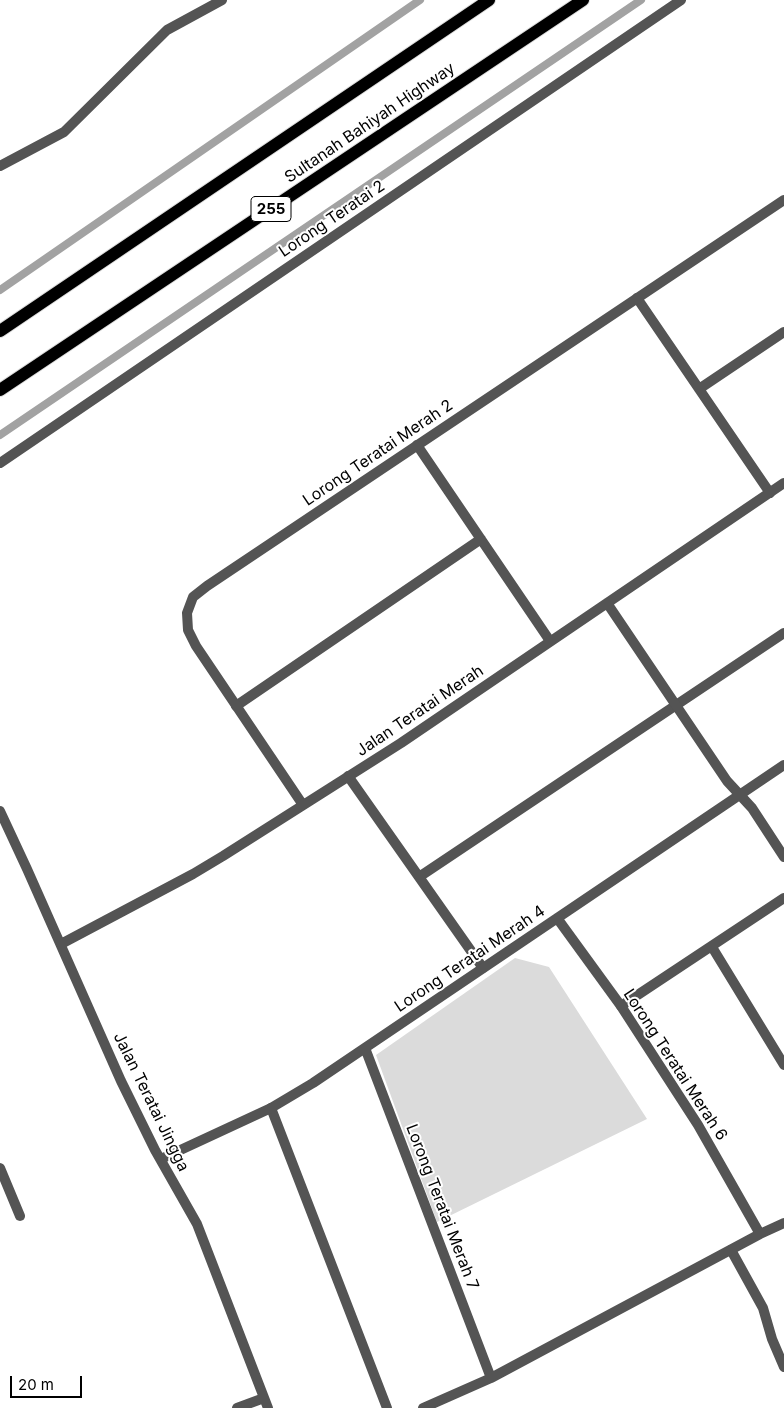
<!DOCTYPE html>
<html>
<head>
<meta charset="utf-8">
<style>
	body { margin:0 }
	#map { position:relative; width:784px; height:1408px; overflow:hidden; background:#fff; font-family:Inter,sans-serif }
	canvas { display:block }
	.scale { position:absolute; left:10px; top:1376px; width:72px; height:22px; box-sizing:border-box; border:2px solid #000; border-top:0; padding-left:6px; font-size:15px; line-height:18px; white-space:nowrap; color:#000; -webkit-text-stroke:4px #fff; paint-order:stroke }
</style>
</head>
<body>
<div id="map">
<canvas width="784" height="1408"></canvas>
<div class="scale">20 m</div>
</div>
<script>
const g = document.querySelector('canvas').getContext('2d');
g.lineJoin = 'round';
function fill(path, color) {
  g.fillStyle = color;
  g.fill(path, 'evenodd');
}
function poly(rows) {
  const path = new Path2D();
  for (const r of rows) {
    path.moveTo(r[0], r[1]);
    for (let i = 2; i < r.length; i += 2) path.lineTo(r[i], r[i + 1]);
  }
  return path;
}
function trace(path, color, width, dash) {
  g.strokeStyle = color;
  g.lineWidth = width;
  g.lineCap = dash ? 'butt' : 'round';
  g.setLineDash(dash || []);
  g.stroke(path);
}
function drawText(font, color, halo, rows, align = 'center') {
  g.font = font + ' Inter,sans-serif';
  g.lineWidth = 4;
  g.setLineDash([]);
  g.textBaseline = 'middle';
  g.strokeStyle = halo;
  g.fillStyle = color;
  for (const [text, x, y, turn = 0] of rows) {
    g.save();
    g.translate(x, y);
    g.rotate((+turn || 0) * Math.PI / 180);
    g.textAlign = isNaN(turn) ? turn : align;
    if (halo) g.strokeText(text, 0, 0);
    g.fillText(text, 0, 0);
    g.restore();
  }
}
fill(poly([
	[515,958,549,967,647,1119,437,1222,376,1055]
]), '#dbdbdb');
trace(poly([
	[0,290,420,0],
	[0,435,641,0]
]), '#a2a2a2', 8);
const primary = poly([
	[0,331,489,0],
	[0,390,583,0]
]);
trace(primary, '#dbdbdb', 14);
trace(poly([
	[0,166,64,132,167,30,222,0],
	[637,298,770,493],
	[699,389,784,332],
	[417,445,550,641],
	[236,706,481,539],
	[348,776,483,968],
	[419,877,784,633],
	[712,947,784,1065],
	[621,1006,784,898],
	[271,1108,387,1408],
	[0,1168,20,1216],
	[731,1250,763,1308,772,1339,784,1367]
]), '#545454', 10);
trace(poly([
	[0,463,681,0],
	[607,603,727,781,752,808,784,857],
	[303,805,196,646,188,630,187,613,193,597,207,586,784,200],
	[0,811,27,869,121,1081,155,1150,197,1224,268,1408],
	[557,918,621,1006,698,1125,760,1234],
	[61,944,193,874,223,856,401,743,784,483],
	[365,1048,491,1378],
	[161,1159,271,1108,313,1083,784,765],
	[237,1408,264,1398],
	[423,1408,491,1378,760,1234,784,1223]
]), '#545454', 10);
trace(primary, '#000', 12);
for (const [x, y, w] of [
	[271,209,40]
]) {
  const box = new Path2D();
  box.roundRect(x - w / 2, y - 12.5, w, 25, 4);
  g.fillStyle = '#fff';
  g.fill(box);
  trace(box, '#000', 1);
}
drawText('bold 15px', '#000', null, [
	["255",271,209]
]);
drawText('16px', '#000', '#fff', [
	["Sultanah Bahiyah Highway",370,123,-34],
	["Lorong Teratai 2",332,219,-34],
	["Lorong Teratai Merah 2",378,453,-34],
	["Jalan Teratai Merah",420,711,-34],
	["Lorong Teratai Merah 4",470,959,-34],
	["Lorong Teratai Merah 6",675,1065,57],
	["Jalan Teratai Jingga",151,1102,64],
	["Lorong Teratai Merah 7",442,1207,69]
]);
</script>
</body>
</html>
